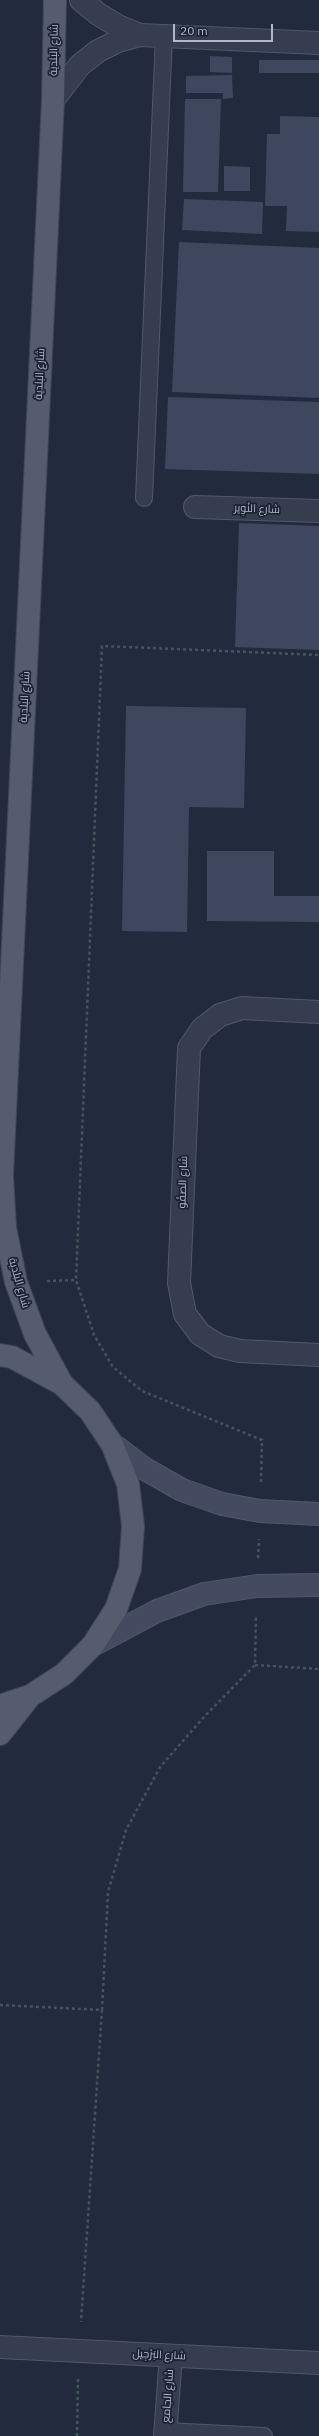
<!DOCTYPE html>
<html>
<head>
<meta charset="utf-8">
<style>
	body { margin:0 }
	#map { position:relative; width:319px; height:2436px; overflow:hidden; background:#222b3e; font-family:"IBM Plex Sans",sans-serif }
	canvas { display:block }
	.scale { position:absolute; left:173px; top:24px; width:100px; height:18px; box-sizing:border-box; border:2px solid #b2b8c9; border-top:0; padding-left:5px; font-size:12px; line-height:14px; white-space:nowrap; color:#b2b8c9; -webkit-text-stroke:3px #1b2233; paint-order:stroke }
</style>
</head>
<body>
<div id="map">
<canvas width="319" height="2436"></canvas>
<div class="scale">20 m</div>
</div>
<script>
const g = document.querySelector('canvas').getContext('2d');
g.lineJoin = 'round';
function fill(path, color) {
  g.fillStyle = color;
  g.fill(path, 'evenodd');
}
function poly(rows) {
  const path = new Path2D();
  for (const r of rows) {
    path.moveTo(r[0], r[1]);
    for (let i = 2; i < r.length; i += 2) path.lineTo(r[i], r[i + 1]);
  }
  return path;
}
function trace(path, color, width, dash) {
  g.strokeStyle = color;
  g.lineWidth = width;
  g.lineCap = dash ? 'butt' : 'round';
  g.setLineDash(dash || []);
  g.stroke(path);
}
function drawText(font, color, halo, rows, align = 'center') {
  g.font = font + ' "IBM Plex Sans",Cairo,sans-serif';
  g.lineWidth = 3.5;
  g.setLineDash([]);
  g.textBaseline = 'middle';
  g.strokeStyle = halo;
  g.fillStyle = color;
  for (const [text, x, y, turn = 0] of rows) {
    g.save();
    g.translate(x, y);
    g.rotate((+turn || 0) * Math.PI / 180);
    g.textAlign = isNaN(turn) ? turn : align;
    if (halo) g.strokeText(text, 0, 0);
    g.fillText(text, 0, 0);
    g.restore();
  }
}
fill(poly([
	[210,56,232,57,232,73,210,72],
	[259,60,319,60,319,73,259,73],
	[232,75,233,98,223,99,223,93,186,93,186,76],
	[185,99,221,99,218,192,183,192],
	[280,116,319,117,319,232,286,231,287,206,265,206,267,134,280,134],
	[224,166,250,167,250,191,224,191],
	[184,199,263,202,262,234,182,230],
	[179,242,319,248,319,398,172,392],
	[168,397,319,402,319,474,165,469],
	[239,523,319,526,319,650,235,647],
	[126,706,246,708,244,808,189,807,187,932,122,931],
	[207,851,274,851,274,896,319,896,319,922,207,921]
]), '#3e475e');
const service = poly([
	[144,498,164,36],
	[166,2431,264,2436]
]);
const minor = poly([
	[81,0,98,14,118,26,140,35,319,43],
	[53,100,80,65,98,51,118,41,140,35],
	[195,507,319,511],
	[319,1012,242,1008,220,1015,202,1029,189,1048,179,1283,185,1314,200,1334,219,1346,240,1351,319,1355],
	[0,2347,319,2363],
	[165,2436,171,2356]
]);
const secondary = poly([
	[112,1444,145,1469,182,1490,222,1504,260,1511,319,1514],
	[93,1645,157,1611,204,1594,257,1586,319,1585]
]);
const primary = poly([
	[55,0,53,100,2,1175,5,1228,16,1282,35,1334,62,1384],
	[0,1355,12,1357,62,1384,90,1411,112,1444,128,1484,133,1526,130,1569,116,1609,93,1645,64,1674,30,1696,0,1706],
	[0,1734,30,1696]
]);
trace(service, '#515869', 18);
trace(minor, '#515869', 24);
trace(secondary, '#515869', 24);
trace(primary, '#3f4657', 24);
trace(poly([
	[47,1281,76,1280],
	[261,1482,262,1440,142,1391,113,1367,94,1335,76,1280,102,646,319,655],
	[258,1558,259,1539],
	[255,1665,319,1669],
	[0,2005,102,2010,81,2322],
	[102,2010,108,1892,126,1830,160,1767,204,1717,255,1665,256,1615],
	[77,2436,78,2379]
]), '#42565c', 2.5, [3, 3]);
trace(service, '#363d4e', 16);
trace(minor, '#363d4e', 22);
trace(secondary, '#444b61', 22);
trace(primary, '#545c6e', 22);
drawText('11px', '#b2b8c9', '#1b2233', [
	["شارع البلدية",54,50,-89],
	["شارع البلدية",40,374,-87],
	["شارع النُوِير",257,509,2],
	["شارع البلدية",25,697,-87],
	["شارع الصفُو",183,1182,-88],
	["شارع البلدية",19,1283,74],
	["شارع البَرْجِيل",159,2355,3],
	["شارع الجامع",168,2396,-86]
]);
</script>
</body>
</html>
